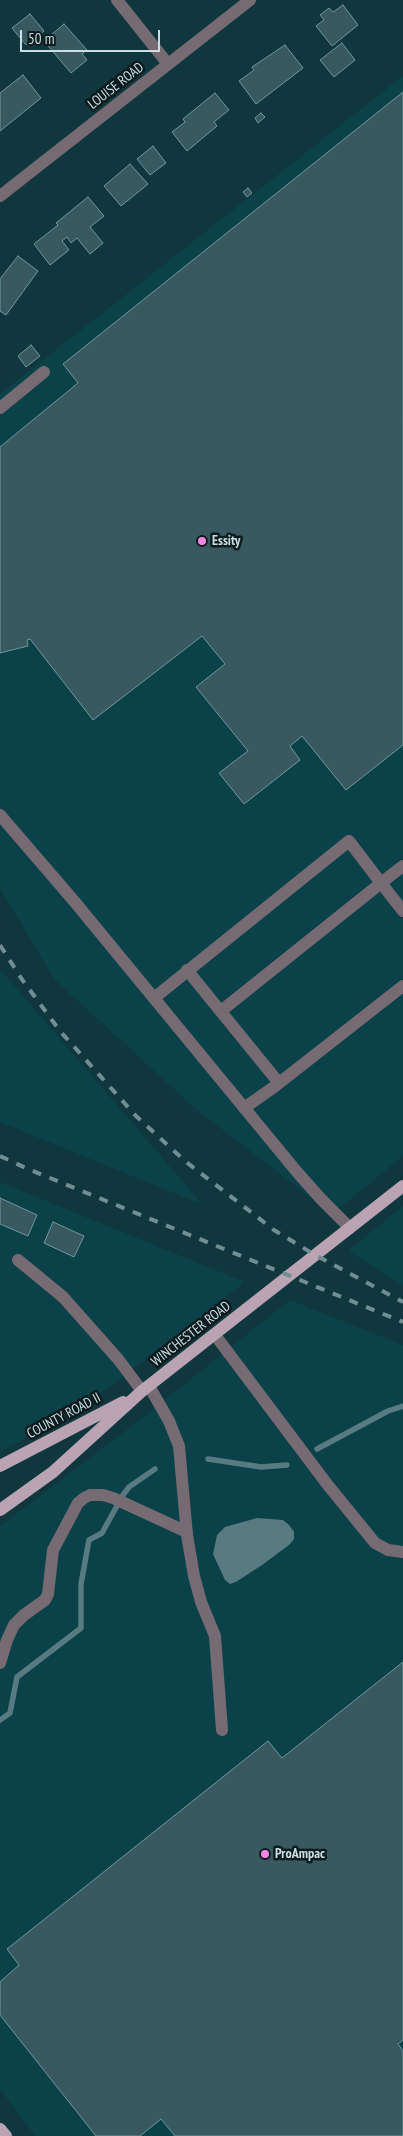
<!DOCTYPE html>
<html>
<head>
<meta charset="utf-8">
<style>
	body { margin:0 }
	#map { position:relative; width:403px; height:2136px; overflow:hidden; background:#10373d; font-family:"PT Sans Narrow",sans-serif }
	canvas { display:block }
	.scale { position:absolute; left:20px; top:30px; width:140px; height:22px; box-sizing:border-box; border:2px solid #cbdfe3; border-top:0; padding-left:6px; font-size:15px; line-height:18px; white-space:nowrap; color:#cbdfe3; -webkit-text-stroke:4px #0c1b1e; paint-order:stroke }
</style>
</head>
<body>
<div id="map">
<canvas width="403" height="2136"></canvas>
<div class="scale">50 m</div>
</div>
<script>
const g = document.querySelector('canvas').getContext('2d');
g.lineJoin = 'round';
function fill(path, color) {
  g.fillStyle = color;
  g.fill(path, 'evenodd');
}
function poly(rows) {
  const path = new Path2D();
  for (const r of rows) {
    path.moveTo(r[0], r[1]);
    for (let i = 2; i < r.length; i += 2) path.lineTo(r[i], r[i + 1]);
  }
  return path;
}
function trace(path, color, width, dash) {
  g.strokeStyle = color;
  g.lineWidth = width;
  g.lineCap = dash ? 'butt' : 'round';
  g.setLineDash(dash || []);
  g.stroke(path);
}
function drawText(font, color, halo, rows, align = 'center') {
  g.font = font + ' "PT Sans Narrow",sans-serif';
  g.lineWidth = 5;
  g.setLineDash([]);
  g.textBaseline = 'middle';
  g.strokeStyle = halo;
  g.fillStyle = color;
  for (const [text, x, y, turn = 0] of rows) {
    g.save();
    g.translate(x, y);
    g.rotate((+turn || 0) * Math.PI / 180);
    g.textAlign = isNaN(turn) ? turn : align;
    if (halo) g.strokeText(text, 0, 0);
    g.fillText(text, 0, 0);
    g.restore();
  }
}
fill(poly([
	[403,76,403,1156,332,1214,197,1110,54,979,0,888,0,394],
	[0,969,203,1205,0,1122],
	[0,1182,245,1282,116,1382,76,1410,0,1452],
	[403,1206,403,1285,348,1251],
	[290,1300,403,1345,403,2136,35,2136,0,2089,0,1526,136,1423]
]), '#0b4149');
fill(poly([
	[257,1518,283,1520,289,1525,294,1532,294,1539,289,1545,262,1565,236,1582,230,1584,225,1580,213,1554,217,1535,225,1527]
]), '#587b81');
trace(poly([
	[317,1449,388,1411,403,1406],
	[208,1459,261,1467,287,1465],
	[0,1720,10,1713,17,1677,81,1628,81,1584,89,1540,102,1533,123,1495,129,1487,155,1469]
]), '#587b81', 5.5);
const building = poly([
	[343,5,358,25,332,46,316,26,324,20,320,15,329,8,333,12,343,5],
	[30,14,44,31,26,45,12,28,30,14],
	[64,24,87,50,82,54,87,60,71,73,44,41,64,24],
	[342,43,355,60,334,77,320,60,342,43],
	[285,45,303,68,256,104,239,81,254,70,252,67,285,45],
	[23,75,41,98,0,131,0,93,23,75],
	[403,92,403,745,346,790,302,736,290,746,300,760,244,804,219,773,248,751,196,687,225,664,202,636,93,720,30,639,27,640,28,646,0,653,0,447,78,383,63,364,403,92],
	[215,93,229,110,214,122,217,126,187,151,172,132,185,122,183,119,215,93],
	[261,113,265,117,258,123,255,118,261,113],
	[153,146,166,163,150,175,137,159,153,146],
	[130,164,148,184,121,206,104,186,130,164],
	[248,188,252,193,247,197,243,192,248,188],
	[88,197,104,216,90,227,103,243,90,254,77,238,71,243,67,237,62,241,69,250,50,265,34,244,58,225,56,223,88,197],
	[18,256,38,271,6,315,0,311,0,279,18,256],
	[31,345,40,356,26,367,18,356,31,345],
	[0,1198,37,1215,28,1236,0,1224,0,1198],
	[53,1222,84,1236,74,1257,44,1243,53,1222],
	[403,1662,403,2040,398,2044,403,2051,403,2136,175,2136,161,2119,140,2136,96,2136,0,2015,0,1982,19,1965,7,1949,268,1741,282,1758,403,1662]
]);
fill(building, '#37595f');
trace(building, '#70989f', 1);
trace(poly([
	[117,0,168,64],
	[0,196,250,0],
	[0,408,44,372],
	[0,815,74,901,297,1172,321,1199,350,1228],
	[403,866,381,883,403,911],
	[187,970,279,1083],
	[154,998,349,841,381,883,221,1011],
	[244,1108,274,1087,403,986],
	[18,1260,63,1297,118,1359,142,1391],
	[215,1335,327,1484,375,1543,388,1550,403,1552],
	[149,1386,169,1421,179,1446,187,1535,194,1576,201,1602,215,1636,222,1730],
	[0,1663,7,1640,14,1625,24,1615,45,1600,48,1594,53,1550,78,1503,84,1498,90,1495,103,1495,113,1498,187,1532]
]), '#766b73', 12);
trace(poly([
	[0,1466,123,1402],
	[0,1510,53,1472,142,1391,403,1186],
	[0,2129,6,2136]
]), '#baa4b4', 12);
trace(poly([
	[0,945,21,978,60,1031,136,1116,185,1161,274,1230,315,1255,403,1302],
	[0,1156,28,1169,403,1322]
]), '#718e93', 4, [9, 9]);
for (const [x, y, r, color] of [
	[202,541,5,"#fc86e4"],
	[265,1854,5,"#fc86e4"]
]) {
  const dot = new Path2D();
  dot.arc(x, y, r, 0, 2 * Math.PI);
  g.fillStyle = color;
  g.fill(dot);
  trace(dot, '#0c1b1e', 2);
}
drawText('14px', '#cbdfe3', '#0c1b1e', [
	["LOUISE ROAD",116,86,-38],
	["WINCHESTER ROAD",191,1334,-38],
	["COUNTY ROAD II",64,1416,-28]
]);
drawText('bold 14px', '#cbdfe3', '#0c1b1e', [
	["Essity",212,541],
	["ProAmpac",275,1854]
], 'left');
</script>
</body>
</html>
